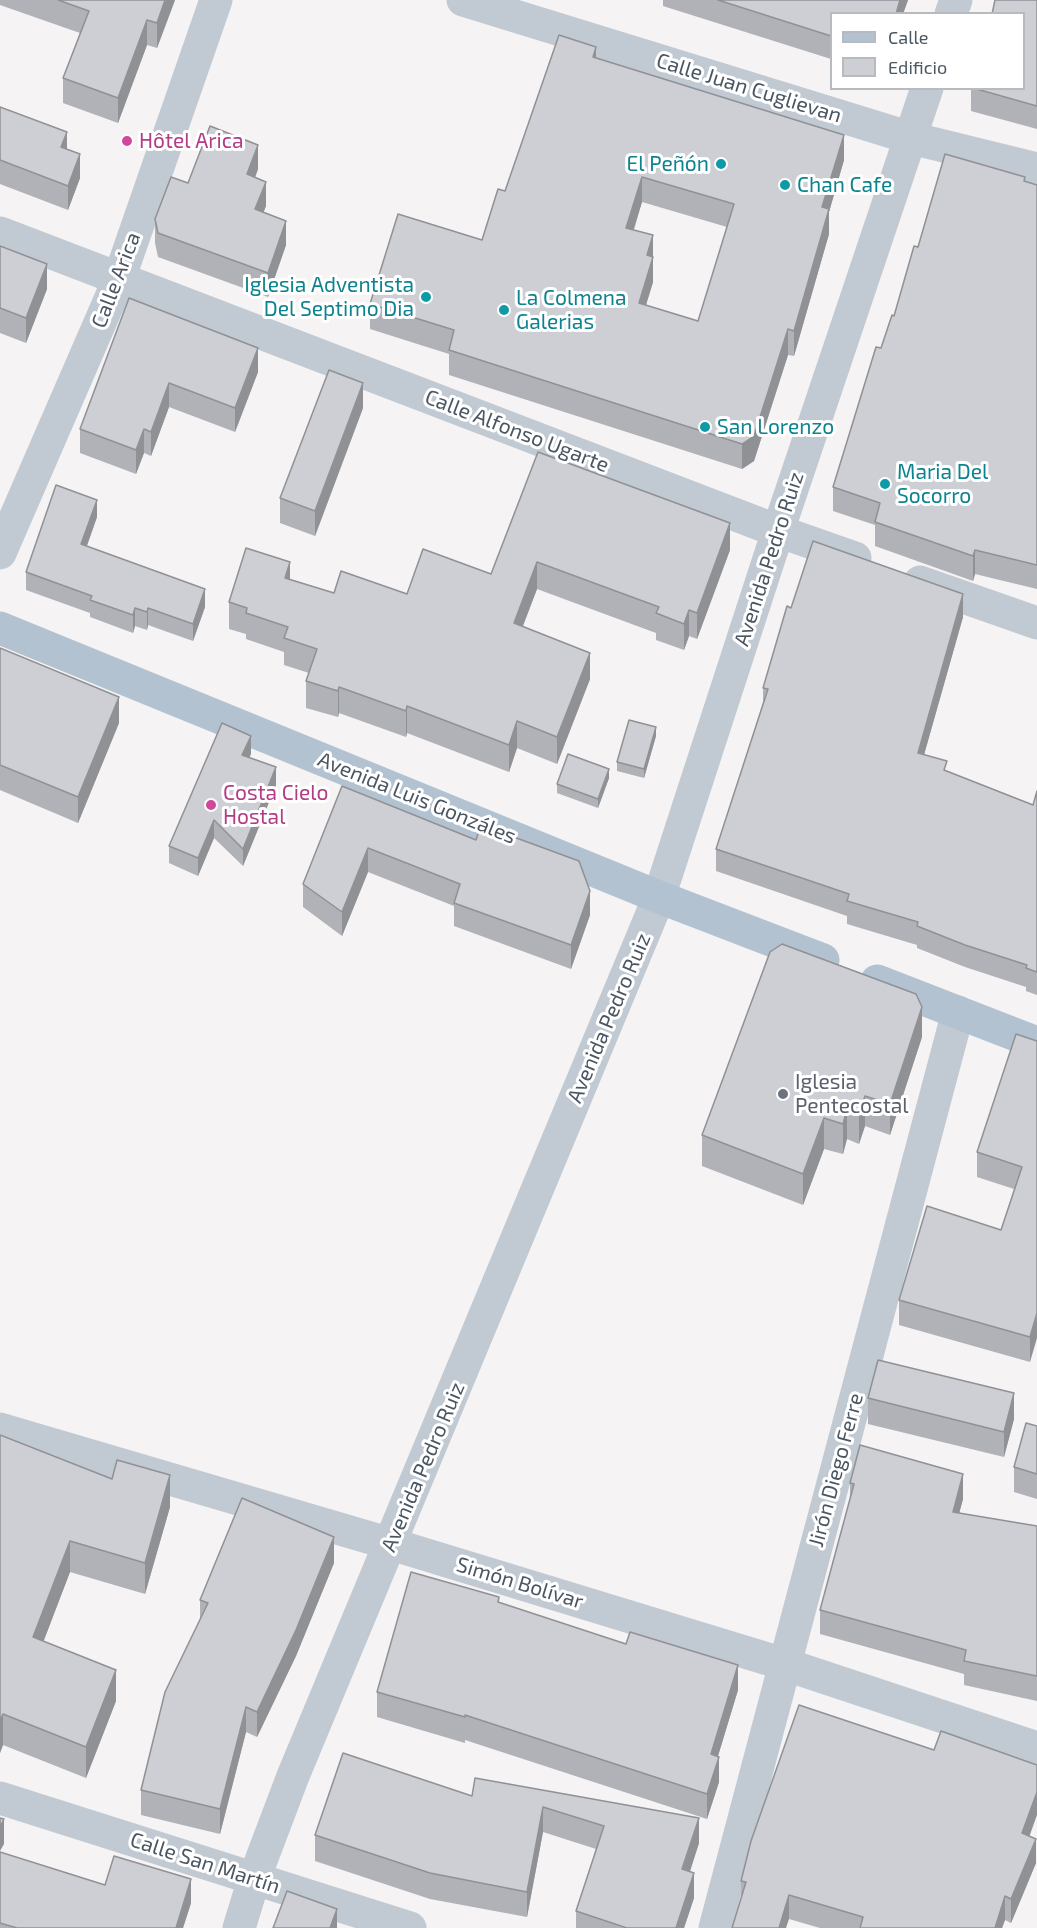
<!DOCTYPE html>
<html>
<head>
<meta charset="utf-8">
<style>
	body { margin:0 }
	#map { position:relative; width:1037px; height:1928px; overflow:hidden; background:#f5f3f3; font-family:"Exo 2",sans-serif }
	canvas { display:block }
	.legend { position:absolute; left:830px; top:12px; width:195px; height:78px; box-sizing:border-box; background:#fff; border:2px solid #b7bbc0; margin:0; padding:8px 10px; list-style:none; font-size:18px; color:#4a5661 }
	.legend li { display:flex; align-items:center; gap:12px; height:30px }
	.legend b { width:30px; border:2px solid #b7bbc0 }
</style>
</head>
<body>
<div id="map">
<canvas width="1037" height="1928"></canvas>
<ul class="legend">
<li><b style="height:8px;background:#b3c2d1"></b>Calle</li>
<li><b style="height:16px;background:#cdcfd5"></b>Edificio</li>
</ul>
</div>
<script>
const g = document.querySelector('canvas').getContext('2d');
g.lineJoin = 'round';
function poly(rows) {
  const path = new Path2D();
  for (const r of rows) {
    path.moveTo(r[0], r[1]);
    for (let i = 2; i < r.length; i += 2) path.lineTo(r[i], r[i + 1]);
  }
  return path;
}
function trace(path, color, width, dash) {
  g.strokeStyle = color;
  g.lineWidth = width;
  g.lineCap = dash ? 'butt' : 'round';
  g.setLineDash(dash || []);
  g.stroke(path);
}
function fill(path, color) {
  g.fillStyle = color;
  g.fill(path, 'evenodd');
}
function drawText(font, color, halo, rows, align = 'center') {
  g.font = font + ' "Exo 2",sans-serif';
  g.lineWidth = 6;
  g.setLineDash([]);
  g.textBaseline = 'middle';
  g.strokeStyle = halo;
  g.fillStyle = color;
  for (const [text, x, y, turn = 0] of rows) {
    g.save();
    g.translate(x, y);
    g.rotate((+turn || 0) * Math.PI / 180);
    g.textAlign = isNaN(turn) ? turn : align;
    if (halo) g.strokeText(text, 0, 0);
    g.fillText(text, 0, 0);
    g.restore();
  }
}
trace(poly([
	[463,0,911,138,1037,169],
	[951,14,956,0],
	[0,233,778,531,855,558],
	[0,553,119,279,216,0],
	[920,582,1037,623],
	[0,1429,391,1544,784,1664,1037,1748],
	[0,1798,410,1928],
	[239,1928,254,1879,293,1776,659,897,778,531,927,88],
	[715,1928,958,1012]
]), '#c1cad2', 33);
trace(poly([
	[0,628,659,897,823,960],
	[877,981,1037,1043]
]), '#b3c2d1', 33);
fill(poly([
	[0,0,175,0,157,48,147,45,118,123,63,103,63,78,80,33,0,5],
	[663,0,908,0,903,14,831,14,831,59,663,6],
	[1037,0,1037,129,971,111,971,88,1023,88],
	[596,58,844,160,829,212,829,234,794,356,788,355,754,461,742,469,449,375,449,354,370,329,370,304,482,240,505,191],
	[642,202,727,227,698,321,646,305,653,282,653,235,634,230],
	[0,107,67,149,80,178,68,210,0,184],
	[258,169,255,178,266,206,263,212,286,245,268,297,158,257,155,243,155,219,188,183],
	[1025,181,1037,185,1037,589,975,574,973,581,875,546,875,525,833,511,833,487,881,348,894,316,918,247],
	[0,246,47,289,26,343,0,333],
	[129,298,258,372,235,432,169,407,151,456,144,453,136,474,80,453,80,429],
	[363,408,315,536,280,523,280,498],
	[538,452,730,550,697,639,689,636,684,650,656,640,656,633,537,589,523,626,590,679,557,764,517,748,509,772,407,733,406,737,339,713,338,717,306,708,306,681,309,673,284,665,284,652,246,639,246,634,229,629,229,602,290,579,334,593,407,594,491,574],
	[97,517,87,546,205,607,193,641,148,625,147,630,135,626,133,633,90,617,90,613,26,590,26,572],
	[791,608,963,617,924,755,947,772,1033,805,1037,791,1037,995,1026,991,1026,987,965,967,917,948,917,945,847,924,847,916,716,871,716,849,763,703,763,688],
	[0,648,119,723,78,823,0,790],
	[656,736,644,778,617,771,617,762],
	[251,754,249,758,276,785,243,866,214,838,198,876,169,863,169,846],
	[609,778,598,808,557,793,557,784],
	[342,786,590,915,571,969,454,926,454,906,368,872,342,936,303,907,303,884],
	[922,1037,890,1135,865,1126,859,1144,847,1139,843,1154,824,1149,803,1205,702,1166,702,1135],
	[1037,1041,1030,1362,899,1325,899,1300,1001,1230,1014,1189,977,1177,977,1152],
	[868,1398,1014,1419,1004,1457,868,1424],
	[1037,1426,1037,1499,1014,1492,1014,1467],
	[0,1435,170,1507,145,1594,70,1572,43,1642,116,1701,86,1778,3,1745,0,1753],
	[850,1483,963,1499,959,1513,1037,1526,1037,1701,964,1685,964,1674,820,1634,820,1610,850,1502],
	[334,1563,296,1656,257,1737,246,1732,220,1834,141,1815,141,1790,200,1620,200,1600],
	[499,1603,738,1690,718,1756,719,1782,707,1819,465,1740,465,1743,377,1717,377,1692],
	[475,1778,699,1843,690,1872,694,1898,684,1928,576,1928,576,1911,596,1849,543,1832,527,1917,430,1899,315,1861,315,1835,472,1796],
	[1030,1836,1036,1863,1011,1923,1005,1920,1002,1928,820,1928,789,1919,741,1899,741,1881],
	[0,1852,105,1885,191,1903,183,1928,0,1928]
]), '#b0b2b7');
fill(poly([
	[165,0,175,0,157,48,157,23],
	[900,0,908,0,903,14,896,14],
	[147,20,147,45,118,123,118,98],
	[596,47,596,72,593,57],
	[67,132,67,156,61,147],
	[844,135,844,160,829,212,829,234,794,356,794,331,822,207],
	[258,145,258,169,247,198,247,174],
	[80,154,80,178,68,210,68,186],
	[642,177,642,202,626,253,626,228],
	[266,182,266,206,255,234,255,209],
	[286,221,286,245,268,297,268,273],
	[653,235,653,282,639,328,639,303,647,255],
	[47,264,47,289,26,343,26,318],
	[788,329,788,355,754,461,742,469,742,444],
	[258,348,258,372,235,432,235,408],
	[169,383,169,407,151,456,151,432],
	[363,383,363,408,315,536,315,511],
	[144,429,144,453,136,474,136,450],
	[97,500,97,517,81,562,81,544],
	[730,523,730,550,697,639,697,613],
	[975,550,975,574,973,581,973,556],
	[290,562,290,588,285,578],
	[537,562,537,589,514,649,514,623],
	[205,589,205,607,193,641,193,624],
	[963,594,963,617,918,776,918,753],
	[135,608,135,626,133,633,133,615],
	[148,608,148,625,147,630,147,612],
	[689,610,689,636,684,650,684,624],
	[590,653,590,679,557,764,557,737],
	[339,687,339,713,338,717,338,691],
	[119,697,119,723,78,823,78,797],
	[407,706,407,733,406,737,406,711],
	[517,721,517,748,509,772,509,745],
	[656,727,656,736,644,778,644,769],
	[251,736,251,754,242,773,242,755],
	[276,767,276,785,243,866,243,849],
	[609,769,609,778,598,808,598,799],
	[214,820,214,838,198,876,198,858],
	[368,848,368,872,342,936,342,912],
	[590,891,590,915,571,969,571,945],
	[922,1007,922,1037,890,1135,890,1104],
	[865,1096,865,1126,859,1144,859,1113],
	[847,1109,847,1139,843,1154,843,1124],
	[824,1118,824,1149,803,1205,803,1174],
	[1037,1313,1037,1338,1030,1362,1030,1337],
	[1014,1393,1014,1419,1004,1457,1004,1432],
	[963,1474,963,1499,953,1537,953,1512],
	[170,1475,170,1507,145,1594,145,1563],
	[334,1537,334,1563,296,1656,257,1737,257,1712],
	[70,1541,70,1572,33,1669,33,1637],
	[738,1665,738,1690,711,1779,711,1754],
	[116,1670,116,1701,86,1778,86,1747],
	[246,1707,246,1732,220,1834,220,1809],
	[3,1714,3,1745,0,1753,0,1721],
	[719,1757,719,1782,707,1819,707,1794],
	[1037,1792,1037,1815,1022,1857,1022,1833],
	[543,1807,543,1832,527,1917,527,1892],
	[699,1818,699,1843,682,1895,682,1869],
	[4,1819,4,1844,0,1851,0,1827],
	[1036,1839,1036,1863,1011,1923,1011,1899],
	[694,1873,694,1898,684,1928,676,1928],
	[191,1879,191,1903,183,1928,176,1928],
	[789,1895,789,1919,786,1928,779,1928],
	[1005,1896,1005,1920,1002,1928,995,1928],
	[337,1909,337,1928,330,1928]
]), '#909195');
const building = poly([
	[58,0,165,0,157,23,147,20,118,98,63,78,89,11,58,0],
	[718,0,900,0,896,14,831,14,831,36,718,0],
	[995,0,1037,0,1037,106,973,88,1023,88,1023,14,992,14,995,0],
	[559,35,596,47,593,57,844,135,822,207,829,209,794,331,788,329,754,436,742,444,449,350,454,330,370,304,398,214,482,240,498,189,505,191,559,35],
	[642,177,734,204,698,321,639,303,653,257,647,255,653,235,626,228,642,177],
	[0,107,67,132,61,147,80,154,68,186,0,160,0,107],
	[210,126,258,145,247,174,266,182,255,209,286,221,268,273,158,233,155,219,171,177,188,183,210,126],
	[945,154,1025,177,1024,181,1037,185,1037,565,975,550,973,556,875,522,880,503,833,487,876,347,881,348,892,315,894,316,914,246,918,247,945,154],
	[0,246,47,264,26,318,0,308,0,246],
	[129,298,258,348,235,408,169,383,151,432,144,429,136,450,80,429,129,298],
	[329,370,363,383,315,511,280,498,329,370],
	[538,452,730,523,697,613,689,610,684,624,656,613,659,607,537,562,514,623,590,653,557,737,517,721,509,745,407,706,406,711,339,687,338,691,306,681,317,649,284,638,288,627,246,613,247,608,229,602,246,548,290,562,285,578,334,593,341,571,407,594,423,549,491,574,538,452],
	[56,485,97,500,81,544,205,589,193,624,148,608,147,612,135,608,133,615,90,600,92,596,26,572,56,485],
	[813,541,963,594,918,753,947,761,944,770,1033,805,1037,791,1037,972,1026,968,1027,965,965,945,917,926,918,922,847,901,849,894,716,849,768,689,763,688,787,606,791,608,813,541],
	[0,648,119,697,78,797,0,765,0,648],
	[629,720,656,727,644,769,617,762,629,720],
	[222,723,251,736,242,755,276,767,243,849,214,820,198,858,169,846,222,723],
	[568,754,609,769,598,799,557,784,568,754],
	[342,786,476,840,481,825,579,861,590,891,571,945,454,903,460,884,368,848,342,912,303,884,342,786],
	[782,944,916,994,922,1007,890,1104,865,1096,859,1113,847,1109,843,1124,824,1118,803,1174,702,1135,770,952,782,944],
	[1016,1034,1037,1041,1037,1313,1030,1337,899,1300,927,1206,1001,1230,1022,1167,977,1152,1016,1034],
	[878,1360,1014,1393,1004,1432,868,1398,878,1360],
	[1026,1423,1037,1426,1037,1474,1014,1467,1026,1423],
	[0,1435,112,1479,117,1460,170,1475,145,1563,70,1541,33,1637,116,1670,86,1747,3,1714,0,1721,0,1435],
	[860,1445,963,1474,953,1512,1037,1526,1037,1676,964,1661,966,1650,820,1610,854,1484,850,1483,860,1445],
	[242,1498,334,1537,296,1630,257,1712,246,1707,220,1809,141,1790,165,1692,208,1603,200,1600,242,1498],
	[411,1572,499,1597,498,1602,626,1644,630,1632,738,1665,711,1754,719,1757,707,1794,465,1715,465,1717,377,1692,411,1572],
	[799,1705,934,1750,941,1731,1037,1765,1037,1792,1022,1833,1036,1839,1011,1899,1005,1896,995,1928,860,1928,863,1917,789,1895,779,1928,732,1928,746,1882,741,1881,751,1841,799,1705],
	[343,1753,472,1796,475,1778,699,1818,682,1869,694,1873,676,1928,627,1928,576,1911,604,1826,543,1807,527,1892,430,1873,315,1835,343,1753],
	[0,1818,4,1819,0,1827,0,1818],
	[0,1852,105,1885,114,1856,191,1879,176,1928,17,1928,0,1923,0,1852],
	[287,1891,337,1909,330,1928,273,1928,287,1891]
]);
fill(building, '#cdcfd5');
trace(building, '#909195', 1.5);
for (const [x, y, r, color] of [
	[127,141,6,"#d1479c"],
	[721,164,6,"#0f9aa8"],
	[785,185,6,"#0f9aa8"],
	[426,297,6,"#0f9aa8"],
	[504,310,6,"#0f9aa8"],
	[705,427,6,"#0f9aa8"],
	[885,484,6,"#0f9aa8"],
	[211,805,6,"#d1479c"],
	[783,1094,6,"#6b7280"]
]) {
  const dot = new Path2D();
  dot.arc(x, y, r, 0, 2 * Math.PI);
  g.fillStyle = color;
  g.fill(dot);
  trace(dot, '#fff', 2);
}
drawText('21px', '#4a5661', '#fff', [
	["Calle Juan Cuglievan",749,88,17],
	["Calle Arica",116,280,-69],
	["Calle Alfonso Ugarte",517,431,21],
	["Avenida Pedro Ruiz",769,559,-72],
	["Avenida Luis Gonzáles",417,798,22],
	["Avenida Pedro Ruiz",609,1018,-67],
	["Avenida Pedro Ruiz",423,1467,-67],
	["Jirón Diego Ferre",836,1470,-75],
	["Simón Bolívar",520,1583,17],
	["Calle San Martín",205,1863,18]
]);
drawText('21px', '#b23c85', '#fff', [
	["Hôtel Arica",139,141],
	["Costa Cielo",223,793],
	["Hostal",223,817]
], 'left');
drawText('21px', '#0d838f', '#fff', [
	["El Peñón",709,164,"right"],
	["Chan Cafe",797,185],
	["Iglesia Adventista",414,285,"right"],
	["Del Septimo Dia",414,309,"right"],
	["La Colmena",516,298],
	["Galerias",516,322],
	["San Lorenzo",717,427],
	["Maria Del",897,472],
	["Socorro",897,496]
], 'left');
drawText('21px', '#5b616d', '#fff', [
	["Iglesia",795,1082],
	["Pentecostal",795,1106]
], 'left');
</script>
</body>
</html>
